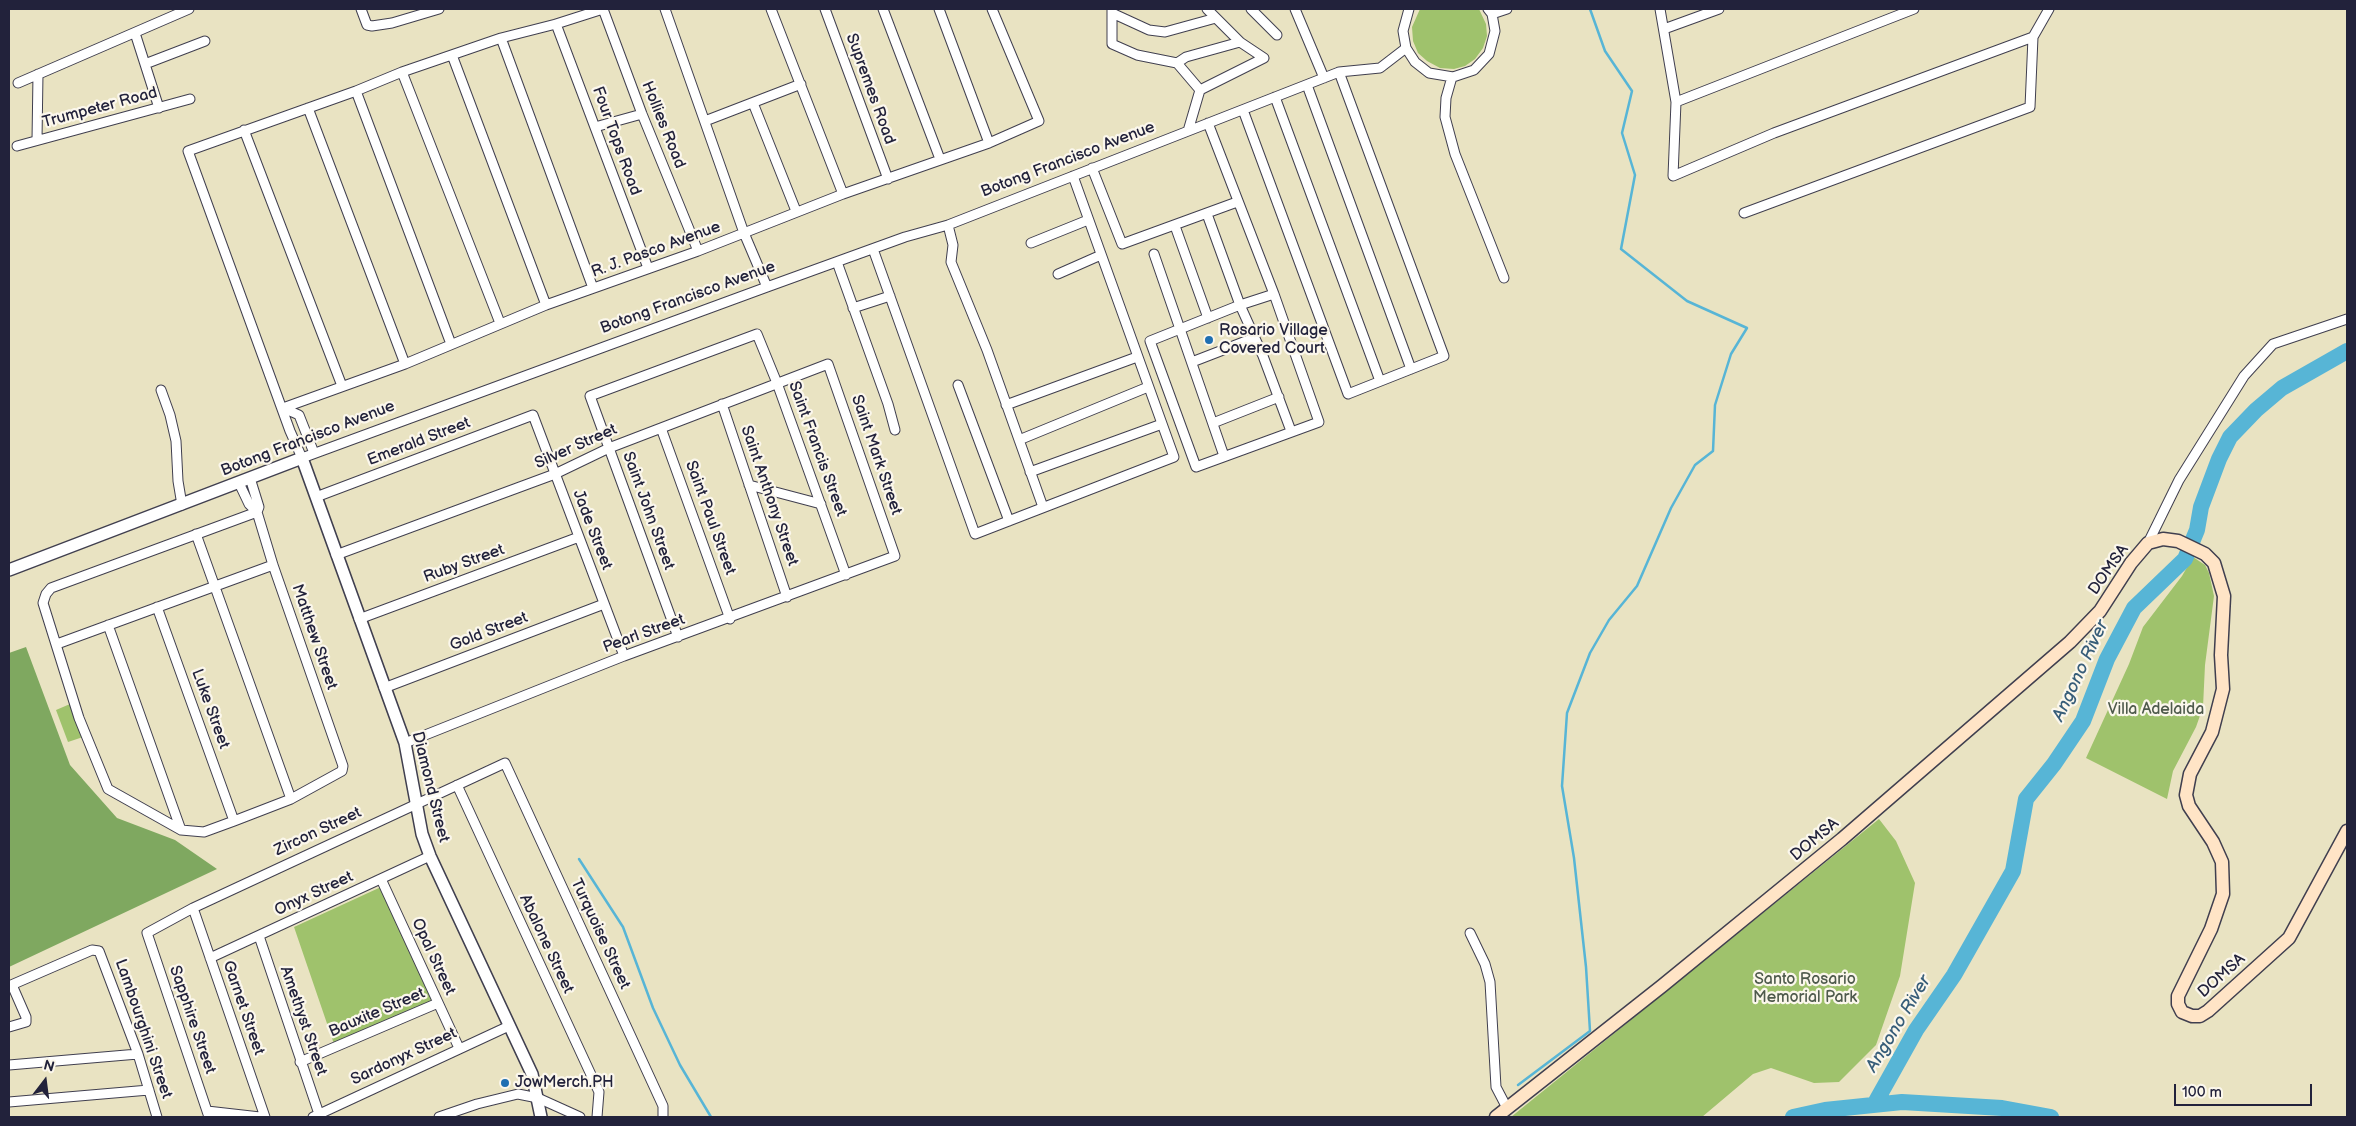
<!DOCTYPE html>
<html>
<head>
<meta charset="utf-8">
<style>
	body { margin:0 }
	#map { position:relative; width:2356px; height:1126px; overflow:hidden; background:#e9e3c2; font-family:"Balsamiq Sans",sans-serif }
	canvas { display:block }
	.frame { position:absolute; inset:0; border:10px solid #22223b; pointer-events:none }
	.north { position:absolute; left:20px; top:1056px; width:50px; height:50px; -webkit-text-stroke:4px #fbf7ec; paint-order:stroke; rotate:15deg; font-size:14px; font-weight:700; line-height:20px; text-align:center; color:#22223b }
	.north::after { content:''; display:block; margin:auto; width:18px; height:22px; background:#22223b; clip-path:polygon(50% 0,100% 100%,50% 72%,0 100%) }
	.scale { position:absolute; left:2174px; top:1084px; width:138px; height:22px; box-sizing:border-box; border:2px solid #22223b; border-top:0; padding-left:6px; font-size:15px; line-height:18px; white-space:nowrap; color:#22223b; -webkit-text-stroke:4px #fbf7ec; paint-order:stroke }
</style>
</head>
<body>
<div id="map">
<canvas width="2356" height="1126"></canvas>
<div class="frame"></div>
<div class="north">N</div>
<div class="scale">100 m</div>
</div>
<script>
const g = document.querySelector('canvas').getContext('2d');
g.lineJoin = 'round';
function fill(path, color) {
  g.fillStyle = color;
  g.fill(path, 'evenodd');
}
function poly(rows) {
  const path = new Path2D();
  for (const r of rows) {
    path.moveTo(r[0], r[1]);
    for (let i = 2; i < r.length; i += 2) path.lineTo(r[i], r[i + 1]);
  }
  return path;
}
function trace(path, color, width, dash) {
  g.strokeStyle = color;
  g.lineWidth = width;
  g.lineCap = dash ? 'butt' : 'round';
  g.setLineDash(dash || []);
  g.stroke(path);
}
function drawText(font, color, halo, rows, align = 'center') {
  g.font = font + ' "Balsamiq Sans",sans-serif';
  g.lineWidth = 4.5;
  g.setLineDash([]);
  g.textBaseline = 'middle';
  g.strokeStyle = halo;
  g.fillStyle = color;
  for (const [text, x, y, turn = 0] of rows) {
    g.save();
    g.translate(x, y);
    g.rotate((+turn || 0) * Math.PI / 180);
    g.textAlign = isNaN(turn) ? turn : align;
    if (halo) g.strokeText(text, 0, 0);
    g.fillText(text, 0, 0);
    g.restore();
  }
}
fill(poly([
	[1420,9,1479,9,1486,24,1487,36,1483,48,1475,59,1465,66,1454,69,1440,68,1427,61,1418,53,1413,41,1412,27],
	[2193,557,2205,565,2209,573,2214,596,2205,665,2203,707,2196,727,2173,771,2167,799,2086,758,2129,664,2143,627,2182,576],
	[70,704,83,737,68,742,56,710],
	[1879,819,1896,841,1915,883,1900,976,1876,1045,1839,1082,1814,1083,1771,1068,1753,1074,1702,1117,1511,1117],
	[381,887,434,1000,334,1044,294,927]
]), '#9fc26c');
fill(poly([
	[26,647,70,765,117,818,175,840,217,869,9,967,9,653]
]), '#7fa860');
trace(poly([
	[579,859,623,927,653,1008,680,1065,711,1117],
	[1518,1085,1590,1031,1586,967,1574,858,1562,786,1567,713,1590,653,1609,620,1637,586,1671,508,1695,465,1713,451,1715,405,1731,354,1747,328,1687,301,1621,249,1635,175,1622,133,1632,91,1605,51,1590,9]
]), '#57b5d6', 2.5);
trace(poly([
	[1874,1105,1916,1030,1954,975,2013,871,2026,799,2054,764,2083,721,2107,659,2134,608,2185,559,2197,530,2201,507,2219,459,2230,437,2256,410,2282,388,2347,351],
	[1793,1117,1825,1110,1902,1102,2002,1108,2051,1117]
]), '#57b5d6', 16);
const minor = poly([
	[361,9,367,25,372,26,392,23,439,9],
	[603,9,556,24,501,38,402,72,356,91,188,151,290,431,302,458,767,287,905,237,948,225,1339,72,1380,68,1406,48],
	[603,9,642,114,698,251],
	[665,9,744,233,767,287],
	[771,9,843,194],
	[825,9,888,179],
	[883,9,940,159],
	[939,9,989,143],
	[1112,9,1112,44,1137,55,1177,63,1200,90,1188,131],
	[1251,9,1277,35],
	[1295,9,1324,78],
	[1409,9,1403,31,1406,48,1415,62,1429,73,1453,77,1474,70,1489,54,1495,31,1492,14,1488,9],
	[1660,9,1676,102,1673,176,1774,133,2033,37],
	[1112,13,1149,30,1165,32,1216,18],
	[1492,14,1507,9],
	[556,24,648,268],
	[1664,29,1719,9],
	[135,33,159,108],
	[501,38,593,288],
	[452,55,546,305],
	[1177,63,1186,57,1240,42],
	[145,64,205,41],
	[402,72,500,323],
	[1452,77,1446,98,1445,117,1455,154,1504,278],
	[18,83,189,9],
	[1307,85,1411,369],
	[1200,90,1264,58,1240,42,1207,9],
	[356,91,451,344],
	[1275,97,1380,381],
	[1676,102,1914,9],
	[753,103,796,211],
	[308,108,405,364],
	[1243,110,1348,394,1444,356,1339,72],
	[705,121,801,84],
	[1208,123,1274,294,1319,422,1196,467,1150,341,1240,305,1274,294],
	[595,127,642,114],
	[244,130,342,386],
	[37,140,38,74],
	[17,146,190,99],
	[1092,168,1122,244,1237,202],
	[1744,213,2030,107,2033,37,2049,9],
	[1207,214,1240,305,1263,356,1291,431],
	[948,225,953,245,951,262,987,350,1043,507],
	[1175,226,1208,318],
	[1031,243,1088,220],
	[873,249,975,534,1174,457,1073,176],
	[1154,254,1224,456],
	[837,262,888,404,895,430],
	[1058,274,1101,255],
	[853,308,890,296],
	[1192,362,1254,338],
	[958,385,1009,521],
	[161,390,170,415,176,441,178,481,182,505],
	[722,404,787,597],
	[1006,405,1137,357],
	[283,408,405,364,546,305,698,251,843,194,989,143,1039,121,992,9],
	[283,408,299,415,314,453],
	[1213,423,1279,397],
	[661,428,730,619],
	[1019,440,1148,387],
	[1030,472,1162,424],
	[250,478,259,507,257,512,273,565,343,766,342,771,291,799,234,821,204,832,181,830,108,789,79,718,43,603,46,594,51,588,257,512],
	[239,483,249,504,257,512],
	[749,485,821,504],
	[316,497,533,415,624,656],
	[196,534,291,799],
	[2148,543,2179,480,2244,376,2273,344,2347,319],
	[336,555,555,474,609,448,828,364,895,556,624,656,405,743],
	[157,607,234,821],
	[359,619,579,537],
	[108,625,181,830],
	[678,637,590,396,757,334,777,383,846,575],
	[57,644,273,565],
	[384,688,604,604],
	[457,785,599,1092,597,1117],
	[381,879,459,1048],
	[193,908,265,1117],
	[1470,933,1485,964,1490,982,1496,1087,1507,1108],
	[259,936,319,1114],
	[210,958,430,856],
	[9,986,92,950,99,951,138,1054,157,1117],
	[9,1027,26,1022,26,1017,12,985],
	[300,1062,438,1003],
	[9,1065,138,1054],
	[9,1102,149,1090],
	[207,1111,260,1117],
	[209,1117,147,933,193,908,505,763,663,1106,663,1117],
	[313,1117,509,1026],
	[439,1117,477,1104,518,1094,538,1098,580,1117]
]);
const tertiary = poly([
	[9,570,302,458,405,743,422,834,430,856,532,1074,541,1117]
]);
const secondary = poly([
	[1496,1117,1662,986,1842,839,2070,642,2100,611,2131,563,2148,543,2163,539,2178,541,2205,554,2214,563,2224,596,2221,655,2223,689,2212,732,2190,774,2186,795,2189,806,2213,842,2222,862,2223,894,2211,929,2178,996,2178,1004,2182,1012,2192,1016,2200,1016,2208,1011,2289,938,2347,831]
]);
trace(minor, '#403f4f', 11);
trace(tertiary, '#403f4f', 14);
trace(secondary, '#403f4f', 15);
trace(minor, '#fff', 9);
trace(tertiary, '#fff', 11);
trace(secondary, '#ffe4c6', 12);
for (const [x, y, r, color] of [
	[1209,340,5,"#1f6fb2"],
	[505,1083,5,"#1f6fb2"]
]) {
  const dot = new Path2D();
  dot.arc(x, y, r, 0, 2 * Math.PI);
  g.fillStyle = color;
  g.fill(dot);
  trace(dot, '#fbf7ec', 2);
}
drawText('16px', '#22223b', '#fbf7ec', [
	["Supremes Road",870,89,70],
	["Trumpeter Road",100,108,-15],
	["Hollies Road",663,125,68],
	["Four Tops Road",616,141,70],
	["Botong Francisco Avenue",1068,160,-21],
	["R. J. Pasco Avenue",656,250,-20],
	["Botong Francisco Avenue",688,298,-20],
	["Botong Francisco Avenue",308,439,-21],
	["Emerald Street",419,442,-21],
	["Silver Street",576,447,-24],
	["Saint Francis Street",817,449,70],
	["Saint Mark Street",876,455,71],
	["Saint Anthony Street",769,496,71],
	["Saint John Street",648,511,70],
	["Saint Paul Street",710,518,70],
	["Jade Street",592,530,69],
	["Ruby Street",464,564,-20],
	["DOMSA",2109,570,-55],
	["Gold Street",489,632,-21],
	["Pearl Street",644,634,-20],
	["Matthew Street",314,637,71],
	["Luke Street",210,709,70],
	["Diamond Street",430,787,76],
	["Zircon Street",318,832,-25],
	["DOMSA",1815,840,-40],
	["Onyx Street",314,894,-25],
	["Turquoise Street",600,934,65],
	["Abalone Street",546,944,65],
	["Opal Street",433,957,65],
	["DOMSA",2222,976,-42],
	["Garnet Street",243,1008,71],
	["Bauxite Street",377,1013,-23],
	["Sapphire Street",192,1020,71],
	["Amethyst Street",303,1021,71],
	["Lambourghini Street",143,1029,71],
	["Sardonyx Street",404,1057,-25]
]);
drawText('16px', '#22223b', '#fbf7ec', [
	["Rosario Village",1219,331],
	["Covered Court",1219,349],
	["JowMerch.PH",515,1083]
], 'left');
drawText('16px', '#4e5a4c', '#fbf7ec', [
	["Villa Adelaida",2156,710],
	["Santo Rosario",1805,980],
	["Memorial Park",1805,998]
]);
drawText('italic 18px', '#375d79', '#fbf7ec', [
	["Angono River",2081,671,-65],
	["Angono River",1899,1024,-59]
]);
</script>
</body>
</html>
